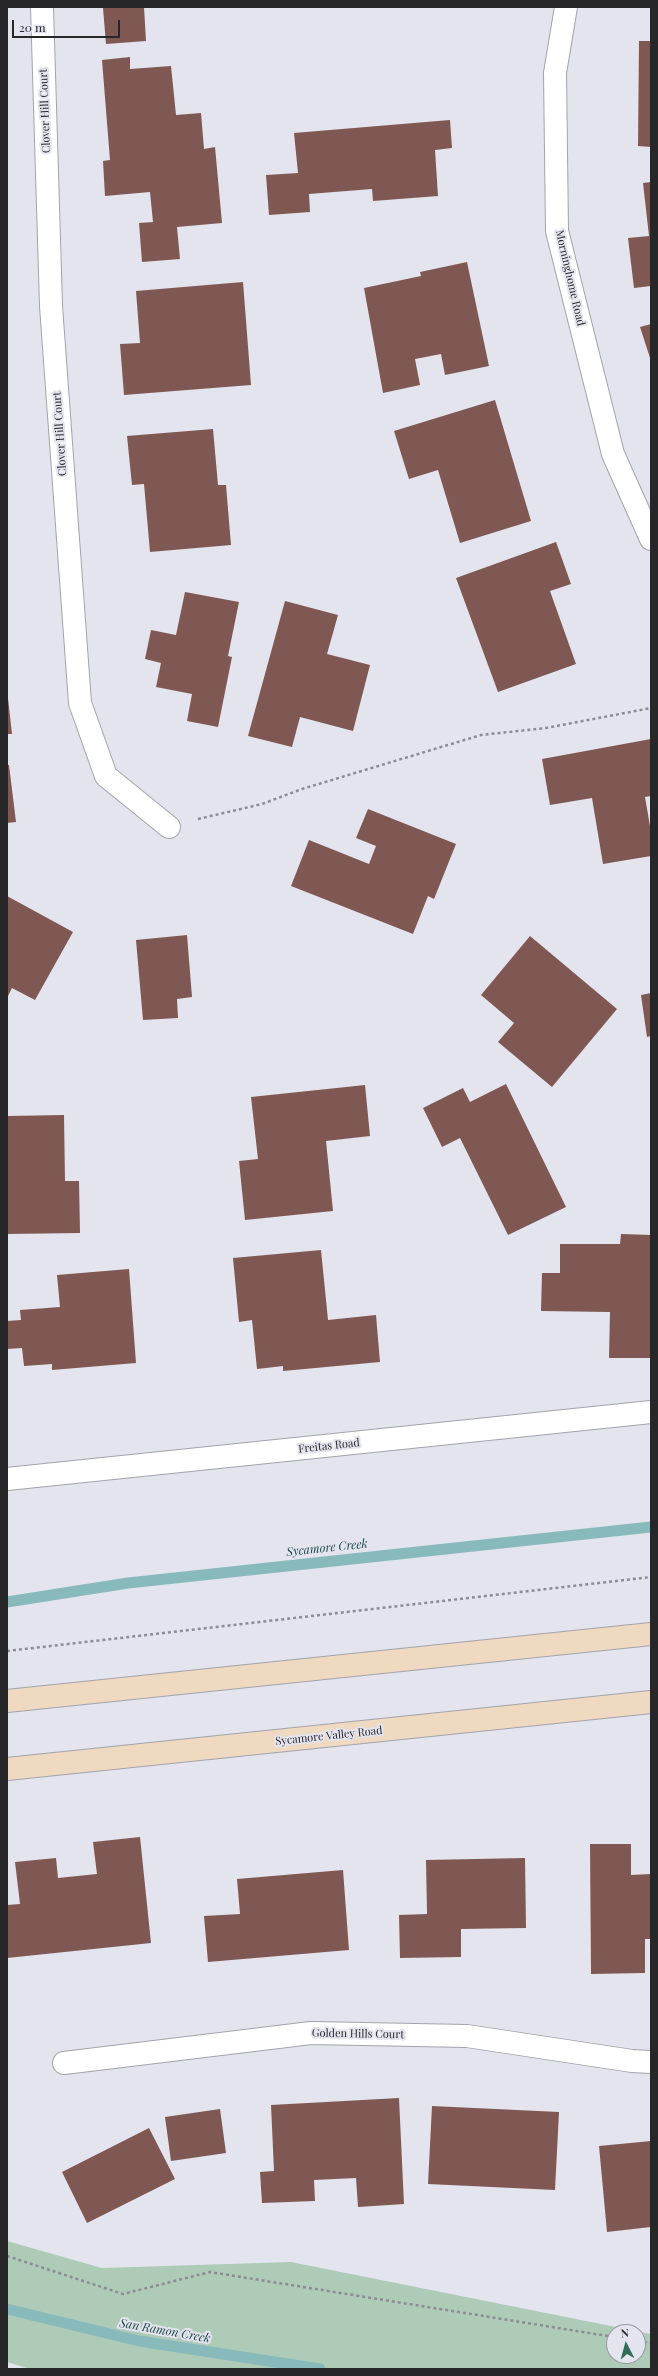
<!DOCTYPE html>
<html>
<head>
<meta charset="utf-8">
<style>
	body { margin:0 }
	#map { position:relative; width:658px; height:2376px; overflow:hidden; background:#e4e4ee; font-family:"Playfair Display",serif }
	canvas { display:block }
	.frame { position:absolute; inset:0; border:8px solid #27272a; pointer-events:none }
	.north { position:absolute; left:606px; top:2324px; width:40px; height:40px; box-sizing:border-box; background:#e4e4ee; border:1px solid #9898a0; border-radius:50%; rotate:354deg; font-size:11px; font-weight:700; line-height:16px; text-align:center; color:#27272a }
	.north::after { content:''; display:block; margin:auto; width:14px; height:18px; background:#306c57; clip-path:polygon(50% 0,100% 100%,50% 72%,0 100%) }
	.scale { position:absolute; left:12px; top:20px; width:108px; height:18px; box-sizing:border-box; border:2px solid #27272a; border-top:0; padding-left:5px; font-size:12px; line-height:14px; white-space:nowrap; color:#27272a; -webkit-text-stroke:3px #e4e4ee; paint-order:stroke }
</style>
</head>
<body>
<div id="map">
<canvas width="658" height="2376"></canvas>
<div class="frame"></div>
<div class="north">N</div>
<div class="scale">20 m</div>
</div>
<script>
const g = document.querySelector('canvas').getContext('2d');
g.lineJoin = 'round';
function fill(path, color) {
  g.fillStyle = color;
  g.fill(path, 'evenodd');
}
function poly(rows) {
  const path = new Path2D();
  for (const r of rows) {
    path.moveTo(r[0], r[1]);
    for (let i = 2; i < r.length; i += 2) path.lineTo(r[i], r[i + 1]);
  }
  return path;
}
function trace(path, color, width, dash) {
  g.strokeStyle = color;
  g.lineWidth = width;
  g.lineCap = dash ? 'butt' : 'round';
  g.setLineDash(dash || []);
  g.stroke(path);
}
function drawText(font, color, halo, rows, align = 'center') {
  g.font = font + ' "Playfair Display",serif';
  g.lineWidth = 4;
  g.setLineDash([]);
  g.textBaseline = 'middle';
  g.strokeStyle = halo;
  g.fillStyle = color;
  for (const [text, x, y, turn = 0] of rows) {
    g.save();
    g.translate(x, y);
    g.rotate((+turn || 0) * Math.PI / 180);
    g.textAlign = isNaN(turn) ? turn : align;
    if (halo) g.strokeText(text, 0, 0);
    g.fillText(text, 0, 0);
    g.restore();
  }
}
fill(poly([
	[7,2241,102,2268,291,2262,651,2334,651,2369,30,2369,7,2362],
	[614,2332,638,2332,638,2356,614,2356]
]), '#aecbb8');
trace(poly([
	[7,1602,128,1583,651,1527],
	[7,2309,139,2341,320,2369]
]), '#88babc', 11);
fill(poly([
	[144,7,146,41,106,44,103,8],
	[639,41,651,41,651,147,638,146],
	[130,57,130,69,171,66,176,115,201,113,204,149,215,147,222,223,177,227,180,259,142,262,139,223,153,222,150,192,105,196,103,161,110,160,102,60],
	[450,120,452,148,435,150,438,196,373,201,372,189,309,194,310,212,269,215,266,175,298,173,294,133],
	[651,182,651,286,634,288,628,238,649,236,643,183],
	[467,262,489,366,445,375,441,354,415,359,420,385,383,393,364,288,421,276,420,272],
	[243,282,251,385,124,395,120,344,140,343,136,291],
	[651,324,651,361,640,327],
	[495,400,531,521,460,543,438,470,409,479,394,431],
	[213,429,218,485,226,485,231,545,150,552,144,484,132,485,127,436],
	[556,542,571,584,550,591,576,664,498,692,456,578],
	[185,592,239,602,228,656,232,657,218,727,187,721,192,694,156,687,161,663,145,659,151,630,176,635],
	[285,601,338,615,327,654,370,665,353,731,300,717,292,747,248,736],
	[7,689,12,734,7,734],
	[651,739,651,796,645,797,651,832,651,856,603,864,592,798,550,805,542,759],
	[7,765,9,765,16,822,7,823],
	[368,809,456,844,434,899,428,896,413,934,291,886,309,840,369,864,376,846,356,838],
	[7,896,73,932,35,1000,12,988,7,998],
	[187,935,192,997,177,999,178,1018,143,1020,136,940],
	[530,936,617,1009,552,1087,498,1042,514,1023,481,995],
	[651,993,651,1036,647,1037,641,995],
	[506,1084,566,1207,508,1235,460,1138,442,1147,423,1108,463,1088,470,1102],
	[365,1085,370,1136,326,1141,333,1211,245,1220,239,1161,258,1159,251,1097],
	[64,1115,65,1181,79,1181,80,1233,7,1234,7,1116],
	[621,1234,651,1235,651,1358,609,1358,610,1312,541,1311,542,1273,560,1273,560,1244,620,1244],
	[321,1250,328,1320,376,1315,380,1362,283,1371,283,1366,257,1369,252,1320,239,1322,233,1258],
	[129,1269,136,1363,52,1370,52,1364,24,1366,22,1348,7,1349,7,1321,21,1320,20,1310,60,1307,57,1275],
	[140,1837,151,1943,7,1958,7,1905,20,1904,15,1862,56,1858,58,1878,97,1874,93,1842],
	[590,1844,631,1844,631,1875,651,1874,651,1939,645,1939,645,1973,591,1974],
	[525,1858,526,1928,461,1929,461,1957,400,1958,399,1915,427,1914,426,1860],
	[343,1870,349,1950,208,1962,204,1916,240,1914,237,1879],
	[399,2098,404,2204,358,2207,356,2178,314,2180,315,2201,262,2203,260,2172,274,2171,271,2105],
	[432,2106,559,2112,555,2190,428,2184],
	[220,2109,226,2153,171,2161,165,2117],
	[149,2128,175,2179,87,2223,62,2172],
	[651,2141,651,2227,607,2232,599,2146]
]), '#7f5853');
const street = poly([
	[42,7,51,306,80,703,106,776,169,827],
	[566,7,555,73,557,231,613,454,651,539],
	[7,1479,651,1412],
	[64,2063,311,2033,467,2036,632,2061,651,2062]
]);
const secondary = poly([
	[7,1701,651,1634],
	[7,1769,651,1702]
]);
trace(street, '#a3a3ac', 24);
trace(secondary, '#a3a3ac', 24);
trace(poly([
	[198,819,262,804,302,789,481,735,546,728,651,708],
	[7,1651,651,1577],
	[7,2256,123,2294,210,2272,614,2337],
	[638,2341,651,2343]
]), '#8c8c92', 2.5, [3, 3]);
trace(street, '#fff', 22);
trace(secondary, '#efd9c0', 22);
drawText('11px', '#27272a', '#e4e4ee', [
	["Clover Hill Court",45,111,-92],
	["Morninghome Road",570,278,77],
	["Clover Hill Court",60,434,-94],
	["Freitas Road",329,1446,-6],
	["Sycamore Valley Road",329,1736,-6],
	["Golden Hills Court",358,2034,1]
]);
drawText('italic 12px', '#1b494b', '#e4e4ee', [
	["Sycamore Creek",327,1548,-6],
	["San Ramon Creek",165,2331,10]
]);
</script>
</body>
</html>
